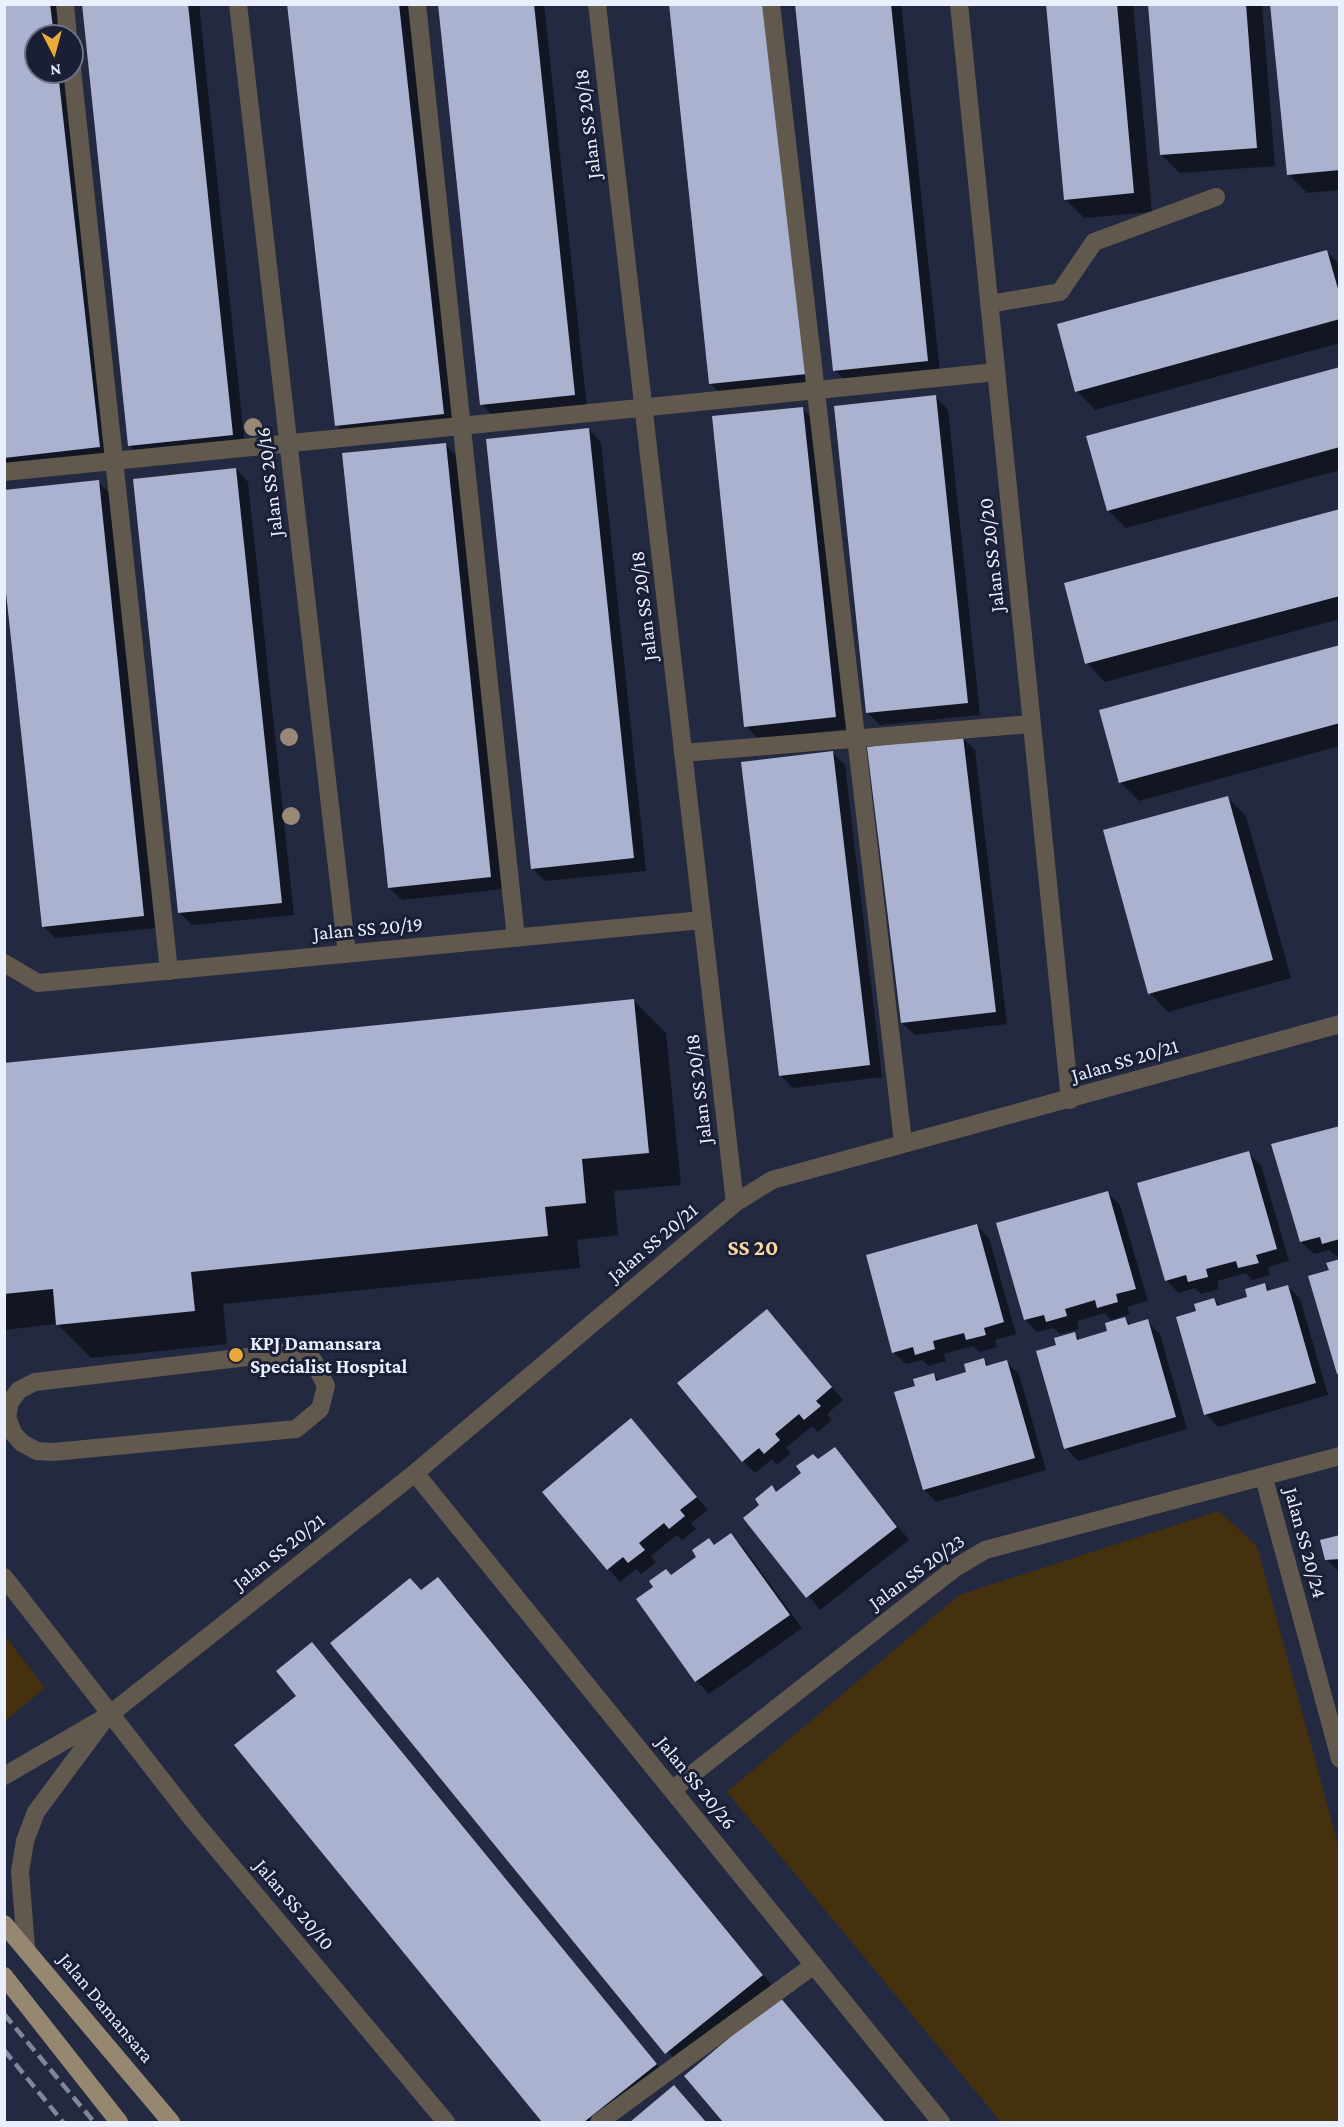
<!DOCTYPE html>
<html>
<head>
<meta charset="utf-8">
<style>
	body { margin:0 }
	#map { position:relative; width:1344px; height:2127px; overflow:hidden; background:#232940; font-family:"Crimson Pro",serif }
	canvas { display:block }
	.frame { position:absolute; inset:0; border:6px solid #eaeffe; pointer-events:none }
	.north { position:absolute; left:24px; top:24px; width:60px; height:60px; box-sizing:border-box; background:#1a1f35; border:2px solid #6d7285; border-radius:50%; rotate:174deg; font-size:16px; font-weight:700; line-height:24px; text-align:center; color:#eaeffe }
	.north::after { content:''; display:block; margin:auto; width:21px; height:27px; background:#eaaa39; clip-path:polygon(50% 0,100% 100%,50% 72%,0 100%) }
</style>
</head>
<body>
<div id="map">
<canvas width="1344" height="2127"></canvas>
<div class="frame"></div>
<div class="north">N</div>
</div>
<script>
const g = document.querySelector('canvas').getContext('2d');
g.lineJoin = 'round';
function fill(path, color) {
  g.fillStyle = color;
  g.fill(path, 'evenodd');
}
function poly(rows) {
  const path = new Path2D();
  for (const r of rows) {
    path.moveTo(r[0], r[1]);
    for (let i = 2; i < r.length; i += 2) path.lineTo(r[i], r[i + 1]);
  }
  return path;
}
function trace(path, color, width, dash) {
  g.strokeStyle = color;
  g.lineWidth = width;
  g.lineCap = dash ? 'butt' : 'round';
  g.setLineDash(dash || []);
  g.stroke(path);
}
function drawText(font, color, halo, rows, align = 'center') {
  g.font = font + ' "Crimson Pro",serif';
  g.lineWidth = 6;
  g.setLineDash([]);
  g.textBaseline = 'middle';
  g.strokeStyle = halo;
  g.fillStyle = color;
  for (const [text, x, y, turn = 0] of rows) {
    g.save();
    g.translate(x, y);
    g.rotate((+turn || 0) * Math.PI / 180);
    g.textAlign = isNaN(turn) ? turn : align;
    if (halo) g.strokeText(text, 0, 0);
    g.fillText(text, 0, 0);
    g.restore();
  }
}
fill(poly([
	[1219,1511,1257,1546,1339,1848,1339,2122,1001,2122,727,1792,959,1595],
	[5,1636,45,1688,5,1721,4,1721]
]), '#46310e');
fill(poly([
	[4,4,60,4,64,36,36,36,36,72,68,72,111,459,4,472],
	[84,4,199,4,245,447,142,458,130,446],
	[288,4,409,4,456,426,349,438,336,425],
	[440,4,544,4,587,408,494,417,482,405],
	[670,4,819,386,723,396,710,383],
	[796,4,901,4,940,373,847,383,835,370],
	[1048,4,1133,4,1152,212,1084,218,1065,199],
	[1149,4,1262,4,1275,166,1180,173,1161,155],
	[1340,4,1340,190,1307,193,1289,175],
	[1326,251,1340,265,1340,343,1095,410,1077,391],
	[1340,369,1340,470,1126,528,1108,510],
	[936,397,948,410,980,715,880,725,868,713],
	[802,408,815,421,847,729,758,739,746,726],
	[589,430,601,442,646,871,545,881,533,869],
	[445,444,457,457,503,889,402,900,389,888],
	[236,469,248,482,294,915,192,925,180,913],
	[98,482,111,494,156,928,55,938,43,926],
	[1340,510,1340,619,1105,682,1087,663],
	[1340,646,1340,746,1139,801,1120,782],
	[962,737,975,750,1007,1024,915,1035,902,1023],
	[832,752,845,765,882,1077,793,1088,780,1075],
	[1228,798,1246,816,1291,978,1168,1012,1150,993],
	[633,1000,666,1033,681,1185,614,1191,618,1235,577,1240,580,1268,223,1304,227,1344,91,1358,57,1324,4,1330,4,1065],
	[1340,1127,1340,1255,1336,1256,1329,1250,1314,1254,1301,1242],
	[1248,1153,1261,1165,1289,1261,1268,1267,1270,1275,1252,1280,1246,1273,1217,1281,1219,1289,1201,1294,1195,1288,1179,1293,1166,1280],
	[1108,1193,1120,1205,1148,1301,1127,1307,1130,1314,1111,1320,1105,1313,1077,1321,1079,1329,1060,1334,1054,1328,1037,1332,1025,1319],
	[977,1226,989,1238,1016,1334,995,1340,997,1347,980,1352,973,1346,944,1354,946,1361,929,1366,922,1360,906,1364,893,1352],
	[1265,1285,1271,1291,1288,1286,1300,1299,1328,1395,1218,1427,1206,1414,1198,1312,1214,1299,1221,1306,1249,1298],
	[1125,1319,1131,1325,1147,1321,1160,1334,1187,1429,1078,1461,1066,1448,1058,1346,1074,1334,1081,1340,1109,1332],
	[779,1324,843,1400,827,1414,832,1420,818,1432,812,1426,786,1448,791,1453,777,1465,772,1459,755,1473,743,1461],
	[983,1360,990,1366,1006,1362,1019,1374,1046,1470,936,1502,924,1489,917,1387,933,1374,940,1381,968,1373],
	[631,1420,708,1510,691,1523,696,1529,682,1540,677,1535,651,1556,656,1563,641,1574,636,1569,620,1582,608,1569],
	[835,1449,909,1540,820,1610,745,1518],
	[731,1535,743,1547,802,1628,709,1694,697,1681,638,1600],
	[1340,1536,1340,1572,1327,1560],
	[438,1579,456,1598,774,1988,679,2065,368,1688,422,1592],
	[312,1644,330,1663,668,2078,612,2122,544,2122,236,1745,298,1696],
	[791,2011,885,2122,725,2122,686,2076],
	[674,2087,706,2122,632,2122]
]), '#0007');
fill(poly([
	[4,4,50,4,54,36,36,36,36,72,58,72,100,447,4,458],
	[82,4,188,4,233,435,128,446],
	[287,4,399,4,444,414,335,426],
	[438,4,534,4,575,395,480,405],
	[669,4,768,4,807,374,709,384],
	[795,4,891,4,928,361,833,371],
	[1046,4,1117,4,1134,193,1064,200],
	[1148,4,1246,4,1257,148,1160,155],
	[1270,4,1340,4,1340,170,1287,175],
	[1327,250,1340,296,1340,319,1075,392,1057,324],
	[1340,367,1340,447,1107,511,1086,436],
	[936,395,968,703,866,713,834,406],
	[803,407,836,717,744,727,712,416],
	[589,428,634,858,531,869,486,439],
	[446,443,491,877,388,888,342,453],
	[236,468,282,903,178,913,133,479],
	[99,480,144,916,42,927,4,574,4,490],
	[1340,509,1340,596,1085,664,1064,583],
	[1340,645,1340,723,1119,783,1099,710],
	[963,736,996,1012,901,1023,867,747],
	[833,751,870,1065,779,1076,741,762],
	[1228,796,1273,960,1148,994,1103,830],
	[634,999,649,1153,582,1159,586,1203,545,1207,548,1236,191,1272,195,1311,56,1325,53,1289,4,1294,4,1063],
	[1340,1126,1340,1239,1322,1244,1320,1237,1300,1242,1271,1144],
	[1249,1151,1277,1249,1256,1255,1259,1263,1238,1268,1236,1261,1206,1269,1208,1277,1188,1282,1186,1275,1165,1281,1137,1183],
	[1108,1191,1136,1289,1116,1294,1118,1302,1097,1308,1095,1300,1065,1309,1067,1316,1046,1322,1044,1315,1024,1320,996,1223],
	[977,1224,1004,1322,984,1328,986,1335,966,1340,964,1333,933,1341,935,1349,915,1355,913,1347,892,1353,866,1255],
	[1340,1259,1340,1373,1337,1374,1308,1276,1329,1270,1326,1263],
	[1265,1283,1267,1291,1288,1285,1316,1383,1204,1415,1176,1317,1196,1311,1194,1304,1214,1298,1217,1306,1247,1297,1245,1289],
	[767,1309,832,1387,816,1401,821,1406,804,1420,799,1414,775,1434,780,1440,764,1454,759,1448,742,1462,677,1383],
	[1125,1317,1128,1325,1148,1319,1176,1417,1064,1449,1036,1351,1056,1345,1054,1338,1075,1332,1077,1340,1107,1331,1105,1323],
	[984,1358,986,1366,1007,1360,1035,1458,923,1490,894,1392,915,1386,913,1379,934,1373,936,1381,966,1372,964,1364],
	[631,1418,697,1497,680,1510,685,1516,669,1529,664,1523,639,1543,645,1550,628,1563,623,1557,607,1570,542,1492],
	[835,1447,897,1527,806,1598,743,1518,759,1505,755,1499,772,1485,776,1492,801,1473,796,1466,813,1454,818,1459],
	[731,1533,790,1615,695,1682,636,1599,653,1587,649,1581,666,1569,671,1575,696,1557,692,1550,709,1538,714,1545],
	[1340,1535,1340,1559,1325,1560,1320,1540],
	[438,1577,763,1975,665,2054,330,1643,410,1578,421,1590],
	[312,1642,657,2064,584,2122,542,2122,234,1745,296,1696,276,1671],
	[779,1996,885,2122,723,2122,684,2076],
	[674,2085,706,2122,630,2122]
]), '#aab2d0');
trace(poly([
	[65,4,68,36],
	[417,4,516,938],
	[771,4,903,1142],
	[72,69,169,971],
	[989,304,1060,292,1094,242,1216,197],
	[4,472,996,372],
	[683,753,1031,724],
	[290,1352,313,1360,326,1386,320,1409,296,1429,53,1452,37,1451,22,1443,13,1433,7,1417,10,1402,19,1390,35,1382,290,1352],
	[599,2122,814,1965]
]), '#61594e', 18);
trace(poly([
	[238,4,347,954],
	[597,4,735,1203],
	[959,4,1070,1100],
	[4,963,38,983,702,920],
	[415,1473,941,2122],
	[1264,1478,1340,1759],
	[4,1577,193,1820,446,2122],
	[4,1776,109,1715,415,1473,735,1203,772,1180,1340,1024],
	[672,1790,955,1568,985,1550,1340,1456],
	[26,1948,20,1872,25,1841,36,1812,102,1723]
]), '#61594e', 18);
trace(poly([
	[4,1924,171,2122],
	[4,1976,119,2122]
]), '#968770', 18);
trace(poly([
	[4,2014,94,2122],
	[4,2050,63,2122]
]), '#81879a', 4.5, [12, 6]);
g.fillStyle = '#998875';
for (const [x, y] of [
	[253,427],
	[289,737],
	[291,816]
]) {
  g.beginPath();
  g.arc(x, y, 9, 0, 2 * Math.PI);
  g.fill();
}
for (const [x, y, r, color] of [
	[236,1355,8,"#eaaa39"]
]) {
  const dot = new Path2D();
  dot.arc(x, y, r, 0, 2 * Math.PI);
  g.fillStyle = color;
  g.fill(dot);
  trace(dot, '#1a1f35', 2);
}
drawText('20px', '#eaeffe', '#1a1f35', [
	["Jalan SS 20/18",588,124,-97],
	["Jalan SS 20/16",270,482,-97],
	["Jalan SS 20/20",992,555,-96],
	["Jalan SS 20/18",644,606,-97],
	["Jalan SS 20/19",368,929,-5],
	["Jalan SS 20/21",1125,1061,-16],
	["Jalan SS 20/18",699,1089,-97],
	["Jalan SS 20/21",653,1243,-40],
	["Jalan SS 20/24",1305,1543,75],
	["Jalan SS 20/21",279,1552,-38],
	["Jalan SS 20/23",917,1572,-36],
	["Jalan SS 20/26",696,1783,51],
	["Jalan SS 20/10",294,1905,50],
	["Jalan Damansara",106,2008,50]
]);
drawText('bold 20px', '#eaeffe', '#1a1f35', [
	["KPJ Damansara",250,1344],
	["Specialist Hospital",250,1367]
], 'left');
drawText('bold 22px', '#fbd7a1', '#1a1f35', [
	["SS 20",753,1248]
]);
</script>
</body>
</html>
